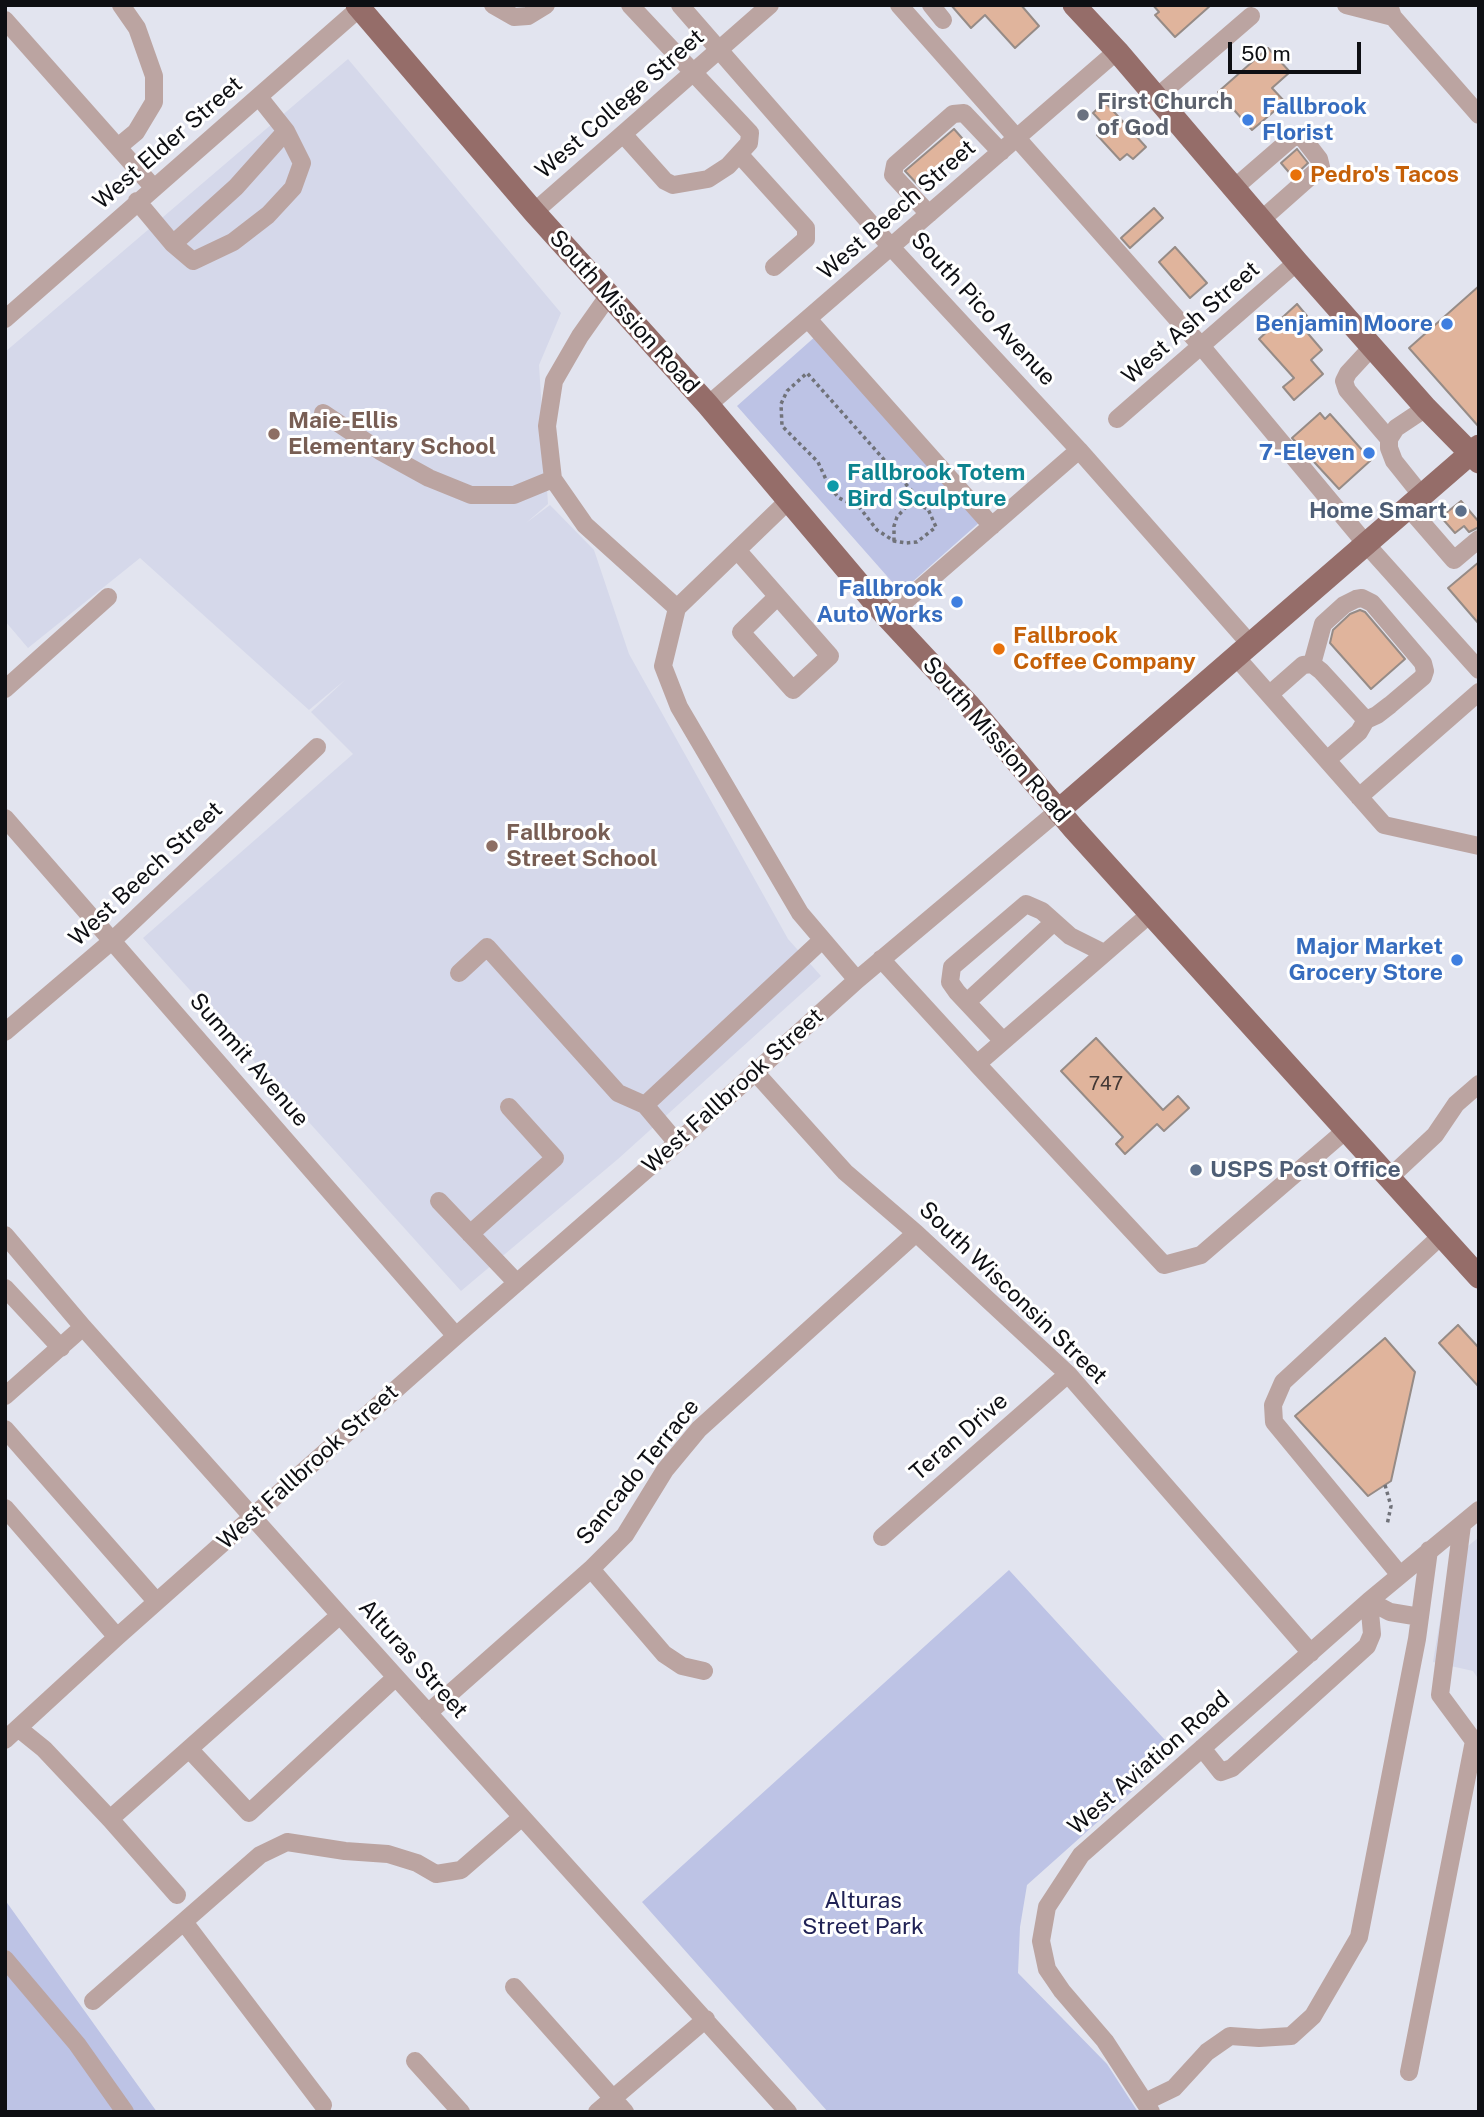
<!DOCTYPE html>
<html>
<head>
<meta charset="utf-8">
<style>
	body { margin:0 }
	#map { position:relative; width:1484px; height:2117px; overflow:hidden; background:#e2e4ef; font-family:"Public Sans",sans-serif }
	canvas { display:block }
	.frame { position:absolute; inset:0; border:7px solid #0e0f13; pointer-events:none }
	.scale { position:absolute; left:1228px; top:42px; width:133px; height:32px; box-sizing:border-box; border:4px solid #0e0f13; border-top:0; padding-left:9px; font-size:21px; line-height:24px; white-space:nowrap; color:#0e0f13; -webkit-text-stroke:5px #fff; paint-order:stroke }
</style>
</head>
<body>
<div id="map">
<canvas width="1484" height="2117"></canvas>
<div class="frame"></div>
<div class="scale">50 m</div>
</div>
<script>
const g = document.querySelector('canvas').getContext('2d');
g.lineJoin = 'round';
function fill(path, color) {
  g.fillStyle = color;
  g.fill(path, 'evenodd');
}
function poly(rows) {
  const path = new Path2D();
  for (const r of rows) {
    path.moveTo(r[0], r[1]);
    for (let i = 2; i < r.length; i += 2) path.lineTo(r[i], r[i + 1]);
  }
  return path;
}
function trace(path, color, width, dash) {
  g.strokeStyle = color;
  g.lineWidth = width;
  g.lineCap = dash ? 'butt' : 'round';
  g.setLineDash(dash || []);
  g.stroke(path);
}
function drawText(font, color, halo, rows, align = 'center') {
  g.font = font + ' "Public Sans",sans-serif';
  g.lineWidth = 6;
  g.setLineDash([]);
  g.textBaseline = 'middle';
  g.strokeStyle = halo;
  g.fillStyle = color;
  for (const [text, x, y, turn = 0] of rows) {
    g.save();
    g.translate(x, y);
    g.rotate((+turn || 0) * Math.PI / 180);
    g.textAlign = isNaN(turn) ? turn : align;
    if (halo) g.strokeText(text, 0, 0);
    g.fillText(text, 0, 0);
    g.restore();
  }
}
fill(poly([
	[348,59,561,313,539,365,548,504,526,523,550,505,594,550,629,654,788,939,821,976,618,1159,461,1291,143,938,353,754,311,712,345,680,309,710,140,558,28,648,5,621,5,352],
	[1479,1537,1479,1680,1473,1671,1433,1662,1450,1561]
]), '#d5d8ea');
fill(poly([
	[817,335,981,521,901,592,737,406],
	[1009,1570,1176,1752,1027,1885,1020,1927,1018,1973,1107,2064,1138,2112,828,2112,642,1902],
	[5,1900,157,2112,5,2112]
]), '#bdc3e5');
const building = poly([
	[951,5,1021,5,1039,26,1015,48,985,15,971,28,951,5],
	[1153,5,1211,5,1175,37,1155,15,1159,12,1153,5],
	[1268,48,1290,72,1272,88,1285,102,1252,130,1218,92,1268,48],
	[1105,102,1146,147,1133,159,1127,154,1120,160,1097,135,1106,127,1093,113,1105,102],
	[954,129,969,146,921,188,905,171,954,129],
	[1297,149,1308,163,1293,177,1281,163,1297,149],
	[1154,208,1163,218,1130,248,1121,238,1154,208],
	[1175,247,1207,283,1190,298,1159,262,1175,247],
	[1479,286,1479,427,1409,348,1479,286],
	[1297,304,1307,316,1299,323,1322,350,1311,360,1323,374,1294,400,1283,387,1294,378,1259,339,1297,304],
	[1320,413,1325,419,1330,414,1371,460,1339,489,1292,438,1320,413],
	[1461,501,1479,522,1479,527,1469,532,1464,526,1455,533,1441,517,1461,501],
	[1479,562,1479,624,1448,588,1479,562],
	[1360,610,1365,612,1405,659,1371,689,1330,643,1333,630,1350,614,1360,610],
	[1096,1038,1163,1110,1178,1096,1189,1108,1164,1131,1157,1124,1125,1154,1116,1144,1123,1137,1061,1071,1096,1038],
	[1458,1325,1479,1348,1479,1387,1439,1343,1458,1325],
	[1385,1338,1415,1372,1391,1481,1368,1496,1295,1416,1385,1338]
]);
fill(building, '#e0b49c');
trace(building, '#968b86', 2);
trace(poly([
	[894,541,894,526,897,517,906,507,915,504,928,509,936,527,917,542,906,543,894,541,877,530,860,508,839,498,829,486,818,462,782,426,781,404,787,391,807,373,928,509],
	[1385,1485,1391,1506,1387,1525]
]), '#707279', 3.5, [3.5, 3.5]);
trace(poly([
	[493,5,514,17,528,16,546,5],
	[680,5,891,247,1079,450,1251,645],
	[899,5,1202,347,1366,544,1479,670],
	[931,5,943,20],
	[1346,5,1393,17],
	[1389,5,1393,17,1479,115],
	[5,20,153,187],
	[1157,97,1251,16],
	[623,134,665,181,673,185,708,179,728,166,749,143,750,133,630,5],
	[118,147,136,132,154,102,154,76,137,28,121,5],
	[739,154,806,228,806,239,774,267],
	[1233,189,1293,137,1302,137,1319,159,1321,167,1260,221],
	[137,201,173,244,193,261,233,242,268,215,293,188,302,163,286,131,259,97],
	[534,212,770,5],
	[929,214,893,175,895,165,953,114,964,113,1001,152],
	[173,244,236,187,286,131],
	[609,295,580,336,554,381,547,426,553,479,585,525,677,608],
	[5,319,363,5],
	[808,319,992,526],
	[1372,347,1348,373,1344,381,1347,390,1389,439],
	[708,405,1117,51],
	[323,413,380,451,429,478,471,495,514,495,553,479],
	[1117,419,1297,262],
	[1422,496,1394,461,1389,448,1389,439,1396,428,1426,408],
	[789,500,677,608,663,666,679,707,800,913,857,980],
	[1408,507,1454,560,1479,539],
	[737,550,830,656,793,690,741,632,777,597],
	[887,617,1079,450],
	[1236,657,1384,825,1479,846],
	[1312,664,1323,624,1344,605,1356,599,1362,598,1372,603,1423,663,1425,671,1423,677,1390,705,1377,715,1366,720],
	[5,689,108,597],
	[1270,694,1303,665,1312,664,1321,671,1366,720,1359,732,1327,760],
	[1359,797,1479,692],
	[5,818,456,1336],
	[881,959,977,1064,1150,914],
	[459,973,487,947,618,1093,645,1105],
	[967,1002,1054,922],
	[5,1032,113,940,317,747],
	[1003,1041,957,992,950,982,952,967,1026,904,1042,911,1070,936,1104,953],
	[977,1064,1164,1265,1201,1255,1346,1130],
	[755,1072,845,1172,916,1233,1068,1374,1311,1653],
	[677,1143,645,1105,822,940],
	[1389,1178,1435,1135,1456,1104,1479,1084],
	[439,1201,517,1283],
	[470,1234,555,1158,509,1107],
	[5,1235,83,1327,340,1615,788,2112],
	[5,1288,61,1348],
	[5,1396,83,1327],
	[5,1429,156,1601],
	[5,1508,117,1637],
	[882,1537,1068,1374],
	[591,1569,664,1654,682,1666,704,1671],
	[1400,1575,1274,1422,1273,1405,1283,1382,1441,1236],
	[1369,1601,1390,1612,1420,1617],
	[428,1713,591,1569,625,1535,665,1470,699,1429,916,1233],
	[18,1728,44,1749,110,1819,177,1895],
	[5,1740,117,1637,456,1336,677,1143,857,980,1058,811],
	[1202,1748,1221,1772,1232,1768,1367,1646,1372,1634,1369,1601],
	[190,1750,249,1813,396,1677],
	[110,1819,340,1615],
	[184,1922,323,2105],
	[5,1959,77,2044,125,2112],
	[514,1987,625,2112],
	[93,2001,260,1855,287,1842,345,1851,388,1854,417,1863,436,1874,461,1870,522,1817],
	[415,2061,461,2112],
	[1409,2072,1474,1741,1440,1695,1462,1525],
	[1145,2102,1174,2088,1207,2052,1230,2036,1259,2038,1291,2036,1313,2016,1359,1937,1417,1639,1429,1550],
	[597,2112,706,2019],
	[1151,2112,1105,2041,1062,1991,1047,1969,1041,1941,1047,1907,1081,1855,1369,1601,1479,1510]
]), '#bba4a1', 18);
trace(poly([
	[357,5,534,212,708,405,887,617,968,704,1074,829,1479,1277],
	[1074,5,1117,51,1297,262,1426,408,1479,462],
	[1058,811,1479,446]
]), '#956d69', 23);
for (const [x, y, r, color] of [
	[1083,115,7,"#6b7280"],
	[1248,120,7,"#3f7fe0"],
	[1296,175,7,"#e8710a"],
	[1447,324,7,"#3f7fe0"],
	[274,434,7,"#8d6e63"],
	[1369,453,7,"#3f7fe0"],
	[833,486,7,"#0f9aa8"],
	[1461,511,7,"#5c6f8a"],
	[957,602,7,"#3f7fe0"],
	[999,649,7,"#e8710a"],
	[492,846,7,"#8d6e63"],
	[1457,960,7,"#3f7fe0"],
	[1196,1170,7,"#5c6f8a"]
]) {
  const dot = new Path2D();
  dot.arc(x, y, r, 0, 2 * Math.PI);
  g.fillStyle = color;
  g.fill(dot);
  trace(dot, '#fff', 2.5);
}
drawText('19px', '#423835', null, [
	["747",1106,1084]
]);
drawText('bold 23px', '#5b616d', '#fff', [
	["First Church",1097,102],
	["of God",1097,128]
], 'left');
drawText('23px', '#0e0f13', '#fff', [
	["West College Street",620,104,-41],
	["West Elder Street",168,143,-41],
	["West Beech Street",897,210,-41],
	["South Pico Avenue",983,309,47],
	["South Mission Road",624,312,48],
	["West Ash Street",1191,323,-41],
	["South Mission Road",996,740,49],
	["West Beech Street",146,874,-43],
	["Summit Avenue",249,1060,49],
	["West Fallbrook Street",733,1091,-42],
	["South Wisconsin Street",1013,1293,44],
	["Teran Drive",959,1437,-41],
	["West Fallbrook Street",308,1467,-42],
	["Sancado Terrace",638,1472,-51],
	["Alturas Street",413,1659,48],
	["West Aviation Road",1149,1763,-41]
]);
drawText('bold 23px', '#366cbe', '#fff', [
	["Fallbrook",1262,107,"left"],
	["Florist",1262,133,"left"],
	["Benjamin Moore",1433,324],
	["7-Eleven",1355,453],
	["Fallbrook",943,589],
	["Auto Works",943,615],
	["Major Market",1443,947],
	["Grocery Store",1443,973]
], 'right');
drawText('bold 23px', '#c56008', '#fff', [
	["Pedro's Tacos",1310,175],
	["Fallbrook",1013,636],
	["Coffee Company",1013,662]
], 'left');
drawText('bold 23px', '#785e54', '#fff', [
	["Maie-Ellis",288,421],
	["Elementary School",288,447],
	["Fallbrook",506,833],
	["Street School",506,859]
], 'left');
drawText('bold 23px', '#0d838f', '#fff', [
	["Fallbrook Totem",847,473],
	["Bird Sculpture",847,499]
], 'left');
drawText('bold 23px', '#4e5e75', '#fff', [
	["Home Smart",1447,511],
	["USPS Post Office",1210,1170,"left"]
], 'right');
drawText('23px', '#202255', '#fff', [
	["Alturas",863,1901],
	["Street Park",863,1927]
]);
</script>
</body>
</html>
